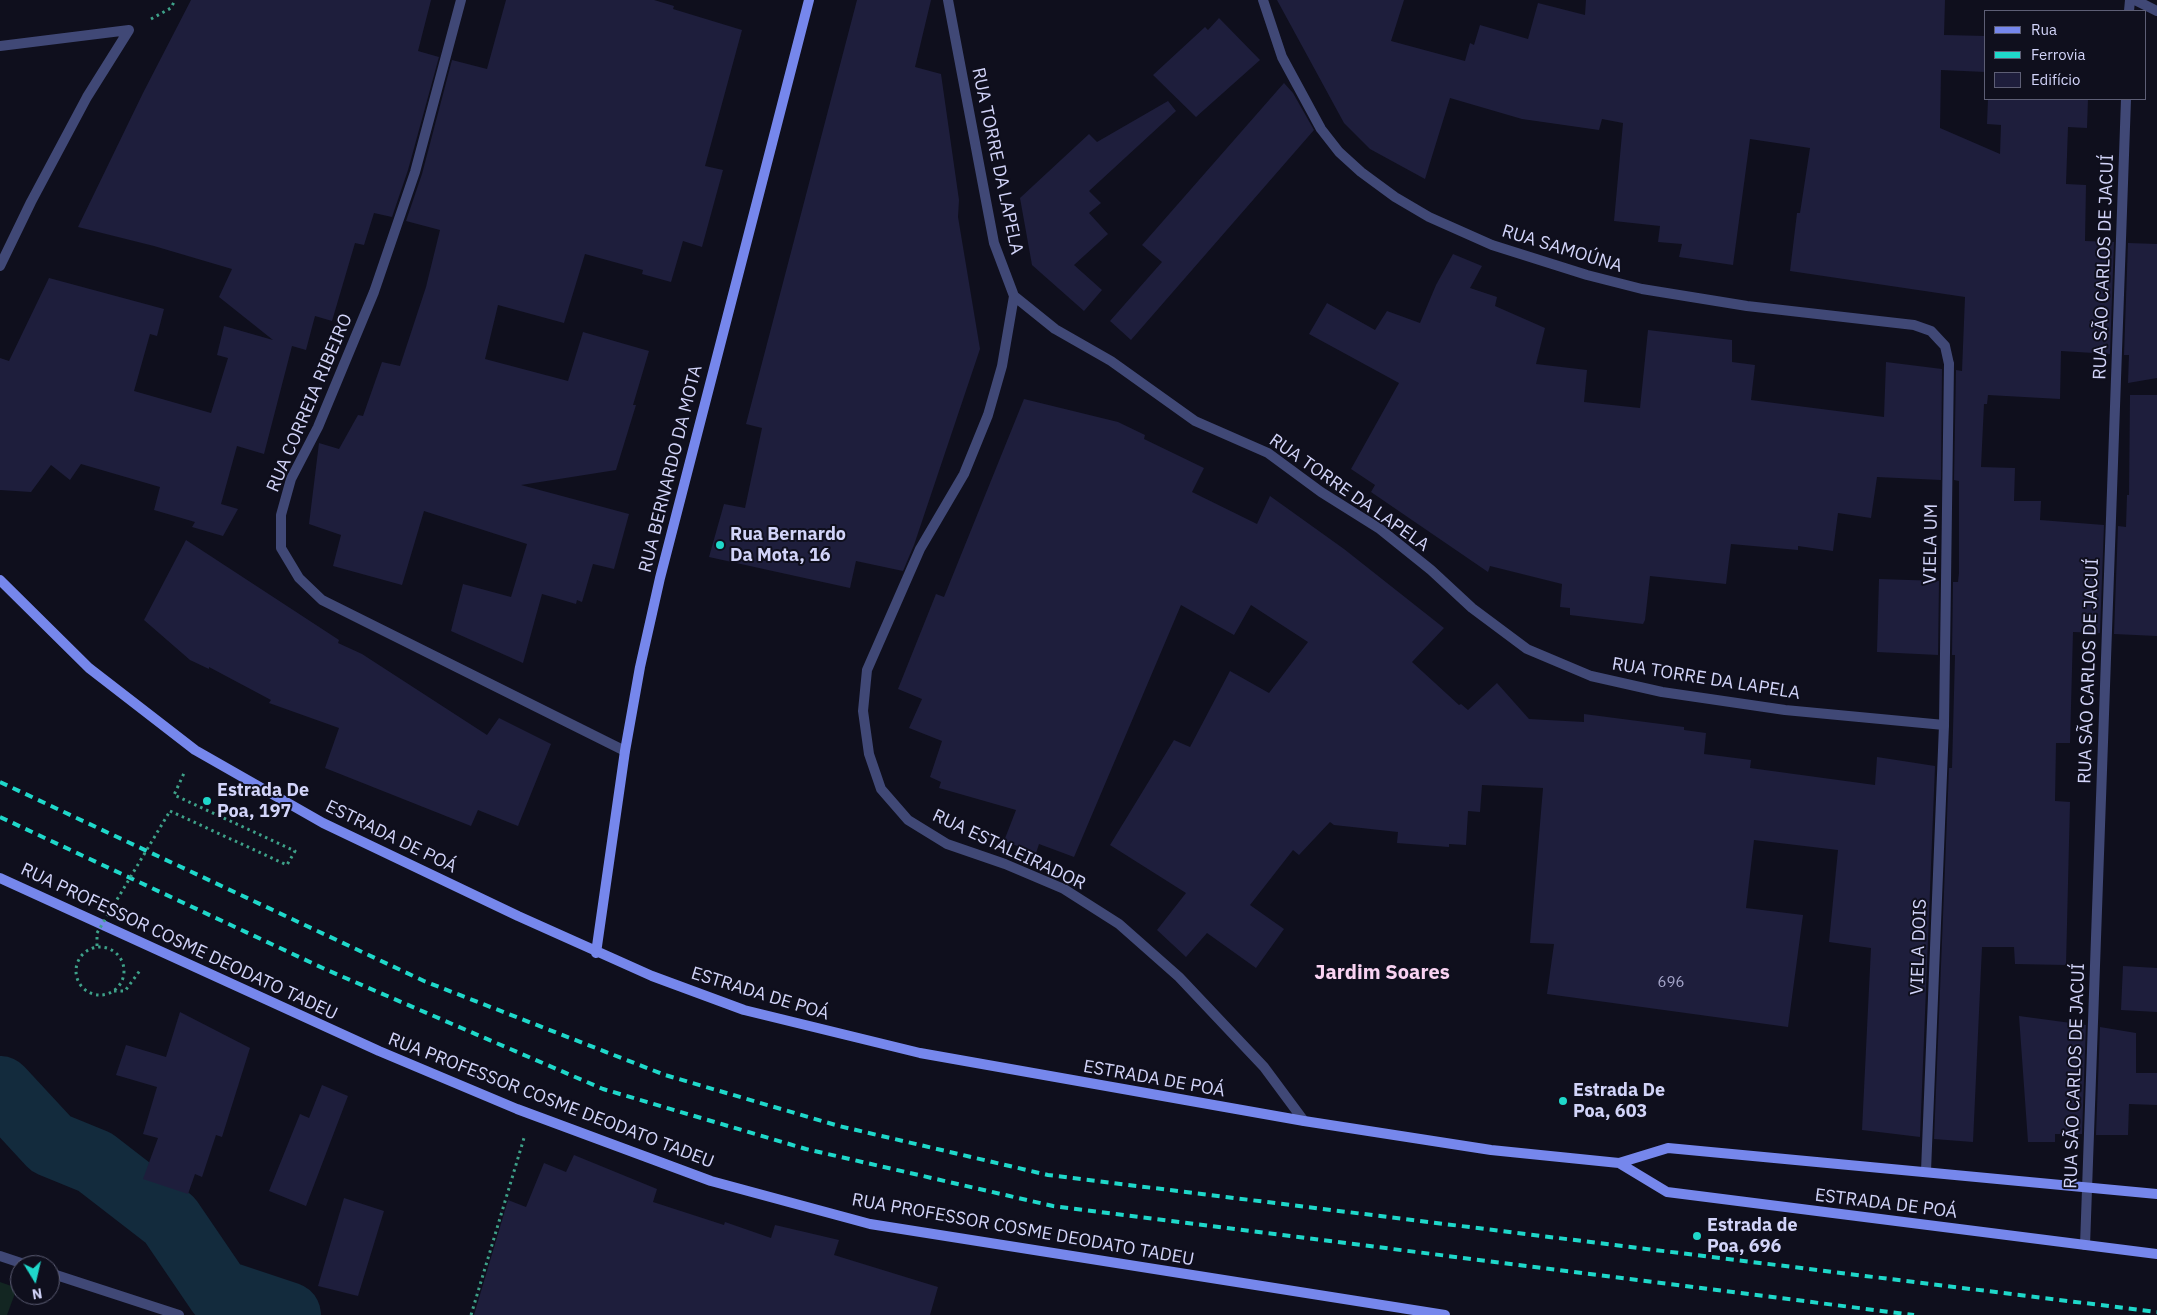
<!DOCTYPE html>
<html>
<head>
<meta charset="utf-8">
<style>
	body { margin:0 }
	#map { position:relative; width:2157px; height:1315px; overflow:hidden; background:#0f0f1d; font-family:"IBM Plex Sans",sans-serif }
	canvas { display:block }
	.legend { position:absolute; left:1984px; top:10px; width:162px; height:90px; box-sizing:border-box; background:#0f0f1d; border:1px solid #5d5e75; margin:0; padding:6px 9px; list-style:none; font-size:15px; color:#d2d4f9 }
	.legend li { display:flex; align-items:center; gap:10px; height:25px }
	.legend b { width:25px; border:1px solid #5d5e75 }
	.north { position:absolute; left:10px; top:1255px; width:50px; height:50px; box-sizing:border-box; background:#0f0f1d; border:1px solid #5d5e75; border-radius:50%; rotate:171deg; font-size:14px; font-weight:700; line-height:20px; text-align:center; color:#d2d4f9 }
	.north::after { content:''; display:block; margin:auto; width:18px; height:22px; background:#1fd8ca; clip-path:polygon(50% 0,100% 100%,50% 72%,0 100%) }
</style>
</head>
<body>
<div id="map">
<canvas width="2157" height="1315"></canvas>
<ul class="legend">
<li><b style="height:6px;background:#7687ec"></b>Rua</li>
<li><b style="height:6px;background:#1fd8ca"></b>Ferrovia</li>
<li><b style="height:14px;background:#1e1e3c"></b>Edifício</li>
</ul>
<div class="north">N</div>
</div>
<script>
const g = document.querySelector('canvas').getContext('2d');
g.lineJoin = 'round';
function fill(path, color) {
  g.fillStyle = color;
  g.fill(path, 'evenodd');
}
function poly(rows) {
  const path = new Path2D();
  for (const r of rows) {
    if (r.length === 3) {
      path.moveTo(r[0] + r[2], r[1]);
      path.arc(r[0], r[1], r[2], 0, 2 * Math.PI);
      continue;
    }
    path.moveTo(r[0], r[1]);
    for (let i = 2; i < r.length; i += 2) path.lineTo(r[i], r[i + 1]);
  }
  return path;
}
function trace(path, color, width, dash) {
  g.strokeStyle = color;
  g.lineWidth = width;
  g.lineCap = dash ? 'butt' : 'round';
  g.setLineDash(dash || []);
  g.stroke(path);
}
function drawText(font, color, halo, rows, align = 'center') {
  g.font = font + ' "IBM Plex Sans",sans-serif';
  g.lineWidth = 4;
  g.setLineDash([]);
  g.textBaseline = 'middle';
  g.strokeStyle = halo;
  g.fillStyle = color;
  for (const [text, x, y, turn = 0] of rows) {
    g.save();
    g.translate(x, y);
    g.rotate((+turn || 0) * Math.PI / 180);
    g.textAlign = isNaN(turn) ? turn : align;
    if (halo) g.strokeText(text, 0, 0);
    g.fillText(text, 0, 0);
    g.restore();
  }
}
fill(poly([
	[0,1282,17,1288,7,1315,0,1315]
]), '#132622');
trace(poly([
	[0,1089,51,1144,95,1162,170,1220,219,1292,288,1315]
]), '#132b3d', 66);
fill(poly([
	[191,0,431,0,418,51,439,57,408,170,392,217,374,213,364,245,355,243,332,321,315,316,306,350,292,346,264,454,237,446,221,504,238,509,223,536,192,527,195,522,154,510,160,487,81,464,70,480,51,465,31,492,0,490,0,358,9,361,49,278,164,309,157,336,150,334,134,391,211,413,228,358,217,355,224,326,273,340,219,297,232,269,154,246,78,227,143,93],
	[506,0,654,0,674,6,673,9,742,30,705,166,723,170,702,247,683,241,671,282,642,274,643,270,585,254,564,323,498,305,485,359,568,381,583,332,649,351,633,405,636,405,616,470,521,485,629,514,614,569,593,564,582,602,577,600,576,604,542,594,523,663,451,631,463,584,511,597,527,544,424,511,402,585,333,566,341,535,309,524,319,443,339,449,358,415,363,416,382,362,400,366,426,287,440,230,406,221,422,174,452,60,487,69],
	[857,0,931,0,915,67,941,74,959,200,958,217,980,349,914,545,903,571,856,561,850,588,709,557,724,504,745,508,762,428,746,424],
	[1277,0,1404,0,1391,41,1465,61,1470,43,1474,45,1480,25,1528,39,1538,3,1585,15,1586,0,1945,0,1944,35,1986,36,1986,72,1941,70,1940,128,2000,154,2001,125,1987,124,1988,99,2088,99,2087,128,2068,127,2066,184,2086,185,2085,241,2114,242,2110,354,2061,351,2060,399,1988,395,1987,404,1984,404,1981,467,2015,468,2014,501,2041,501,2040,520,2104,525,2100,633,2073,632,2070,743,2056,743,2055,801,2070,802,2066,965,2015,964,2014,947,1982,947,1973,1142,1934,1139,1949,768,1952,768,1955,655,1952,655,1953,582,1958,582,1959,573,1959,481,1954,480,1956,370,1962,371,1965,297,1790,271,1797,213,1800,213,1810,148,1750,139,1733,265,1679,257,1682,244,1658,242,1660,226,1614,221,1623,123,1602,119,1599,130,1522,119,1450,98,1425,179,1370,149,1344,123],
	[1219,18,1260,60,1196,117,1153,75,1205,27,1208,30],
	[1284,83,1293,93,1314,130,1131,340,1110,321,1162,262,1142,245],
	[1168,101,1176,111,1089,191,1101,203,1089,213,1108,234,1074,265,1102,290,1084,311,1032,265,1020,198,1089,134,1097,142],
	[2128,243,2157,244,2157,378,2128,383,2129,355,2124,355],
	[1453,254,1482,266,1470,288,1497,297,1495,306,1545,328,1536,364,1587,370,1584,402,1640,408,1648,330,1732,340,1732,362,1755,365,1751,400,1884,417,1886,362,1942,369,1941,480,1877,477,1871,518,1838,513,1833,551,1798,546,1798,550,1731,544,1726,584,1650,576,1645,620,1643,624,1570,615,1570,608,1560,607,1562,584,1490,566,1488,572,1371,492,1375,485,1351,469,1399,383,1309,334,1327,303,1375,330,1387,311,1420,323,1436,285],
	[2130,395,2157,395,2157,636,2114,634,2118,526,2126,527,2127,495,2129,495],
	[1024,399,1118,422,1145,435,1144,439,1204,468,1192,492,1257,524,1270,496,1344,549,1444,628,1412,662,1459,705,1461,704,1468,710,1497,683,1529,719,1584,722,1584,714,1684,727,1684,730,1706,733,1704,754,1751,760,1750,768,1875,785,1877,757,1935,766,1920,1137,1862,1130,1871,948,1829,942,1838,850,1754,840,1746,908,1803,915,1788,1027,1547,994,1554,944,1530,943,1543,788,1482,785,1480,812,1468,811,1466,845,1449,844,1449,847,1397,843,1398,832,1334,825,1330,822,1299,855,1293,850,1250,905,1284,929,1256,968,1207,933,1186,957,1157,930,1186,893,1110,845,1174,740,1190,747,1230,671,1269,693,1308,642,1251,605,1234,635,1181,605,1074,857,1039,844,1036,853,1004,841,1016,810,939,788,941,782,930,777,942,741,909,728,922,699,898,689,936,594,944,597],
	[186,540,339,640,338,643,362,654,487,735,499,718,551,744,518,826,478,810,471,826,325,768,339,728,269,703,271,700,209,667,209,669,190,660,144,620],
	[1879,579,1939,581,1938,655,1877,652],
	[2123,966,2157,968,2157,1012,2121,1010],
	[180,1012,250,1048,222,1137,216,1135,202,1177,195,1174,188,1194,143,1179,158,1138,143,1134,157,1087,116,1075,126,1045,166,1057],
	[2019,1016,2086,1025,2082,1134,2055,1134,2055,1142,2028,1142],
	[2100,1027,2136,1033,2136,1073,2157,1073,2157,1105,2129,1104,2128,1135,2096,1135],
	[322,1085,348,1096,306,1206,269,1191,300,1114,309,1118],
	[574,1155,657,1189,653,1202,724,1225,725,1222,771,1238,775,1225,839,1240,834,1255,938,1287,930,1315,474,1315,508,1200,526,1207,544,1163,566,1172],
	[344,1198,384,1211,358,1296,318,1286]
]), '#1e1e3c');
trace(poly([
	[151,19,171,8,175,0],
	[170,811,287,865,295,851,174,795,185,771],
	[100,971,24],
	[114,991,125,991,141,969],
	[471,1315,524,1138]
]), '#3ea189', 3, [2.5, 4]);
trace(poly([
	[1926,1171,1944,725,1949,364]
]), '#404876', 10);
trace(poly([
	[461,0,415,172,374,292,318,427,291,479,281,515,281,548,299,578,322,600,625,751],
	[948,0,994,243,1014,296,1055,329,1111,361,1195,421,1268,453,1321,492,1380,529,1431,570,1472,608,1527,649,1591,676,1662,692,1785,710,1944,725],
	[1263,0,1282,57,1321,129,1339,152,1361,172,1395,197,1429,217,1492,245,1587,275,1642,289,1747,306,1914,325,1931,331,1945,346,1949,364],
	[2135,0,2157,11],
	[2129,11,2130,0],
	[0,46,129,30],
	[0,266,31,202,87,97,129,30],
	[1014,296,1002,366,988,415,964,474,920,549,867,670,863,711,869,754,881,789,908,820,947,844,1005,864,1064,889,1119,924,1179,977,1264,1067,1304,1121],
	[2085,1245,2126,99],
	[0,1256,27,1265],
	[50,1273,179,1315]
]), '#404876', 10);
trace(poly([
	[0,580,89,668,195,750,323,823,518,916,652,976,744,1010,920,1053,1304,1121,1491,1150,1619,1163,1668,1148,2157,1194],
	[0,878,379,1051,517,1109,711,1181,870,1224,1445,1315],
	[596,953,625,751,640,667,660,578,809,0],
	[1619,1163,1667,1192,2157,1254]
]), '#7687ec', 10);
trace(poly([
	[0,782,424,981,665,1075,839,1126,1048,1175,2157,1312],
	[0,817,327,970,603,1089,806,1149,1053,1206,1914,1315]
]), '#1fd8ca', 4, [8, 6]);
trace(poly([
	[97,946,97,933,170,811]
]), '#3ea189', 3, [2.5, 4]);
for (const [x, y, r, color] of [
	[720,545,5,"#1fd8ca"],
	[207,801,5,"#1fd8ca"],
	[1563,1101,5,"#1fd8ca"],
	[1697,1236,5,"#1fd8ca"]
]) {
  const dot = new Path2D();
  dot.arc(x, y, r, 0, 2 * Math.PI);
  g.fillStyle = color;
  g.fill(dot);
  trace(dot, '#0f0f1d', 2);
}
drawText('15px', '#a5a6ca', null, [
	["696",1671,983]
]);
drawText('18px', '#d2d4f9', '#0f0f1d', [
	["RUA TORRE DA LAPELA",997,161,78],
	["RUA SAMOÚNA",1562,249,17],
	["RUA SÃO CARLOS DE JACUÍ",2104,267,-88],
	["RUA CORREIA RIBEIRO",310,403,-67],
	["RUA BERNARDO DA MOTA",671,469,-76],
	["RUA TORRE DA LAPELA",1349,493,35],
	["VIELA UM",1931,544,-89],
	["RUA SÃO CARLOS DE JACUÍ",2089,671,-88],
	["RUA TORRE DA LAPELA",1706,679,9],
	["ESTRADA DE POÁ",391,837,26],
	["RUA ESTALEIRADOR",1009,850,25],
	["RUA PROFESSOR COSME DEODATO TADEU",179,942,25],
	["VIELA DOIS",1919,947,-88],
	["ESTRADA DE POÁ",760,994,17],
	["RUA SÃO CARLOS DE JACUÍ",2075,1076,-88],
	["ESTRADA DE POÁ",1154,1079,10],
	["RUA PROFESSOR COSME DEODATO TADEU",551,1101,21],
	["ESTRADA DE POÁ",1886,1204,7],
	["RUA PROFESSOR COSME DEODATO TADEU",1023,1230,10]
]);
drawText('bold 18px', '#d2d4f9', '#0f0f1d', [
	["Rua Bernardo",730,535],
	["Da Mota, 16",730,556],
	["Estrada De",217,791],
	["Poa, 197",217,812],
	["Estrada De",1573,1091],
	["Poa, 603",1573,1112],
	["Estrada de",1707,1226],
	["Poa, 696",1707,1247]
], 'left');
drawText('bold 20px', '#f9d3f2', '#0f0f1d', [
	["Jardim Soares",1382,973]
]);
</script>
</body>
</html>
